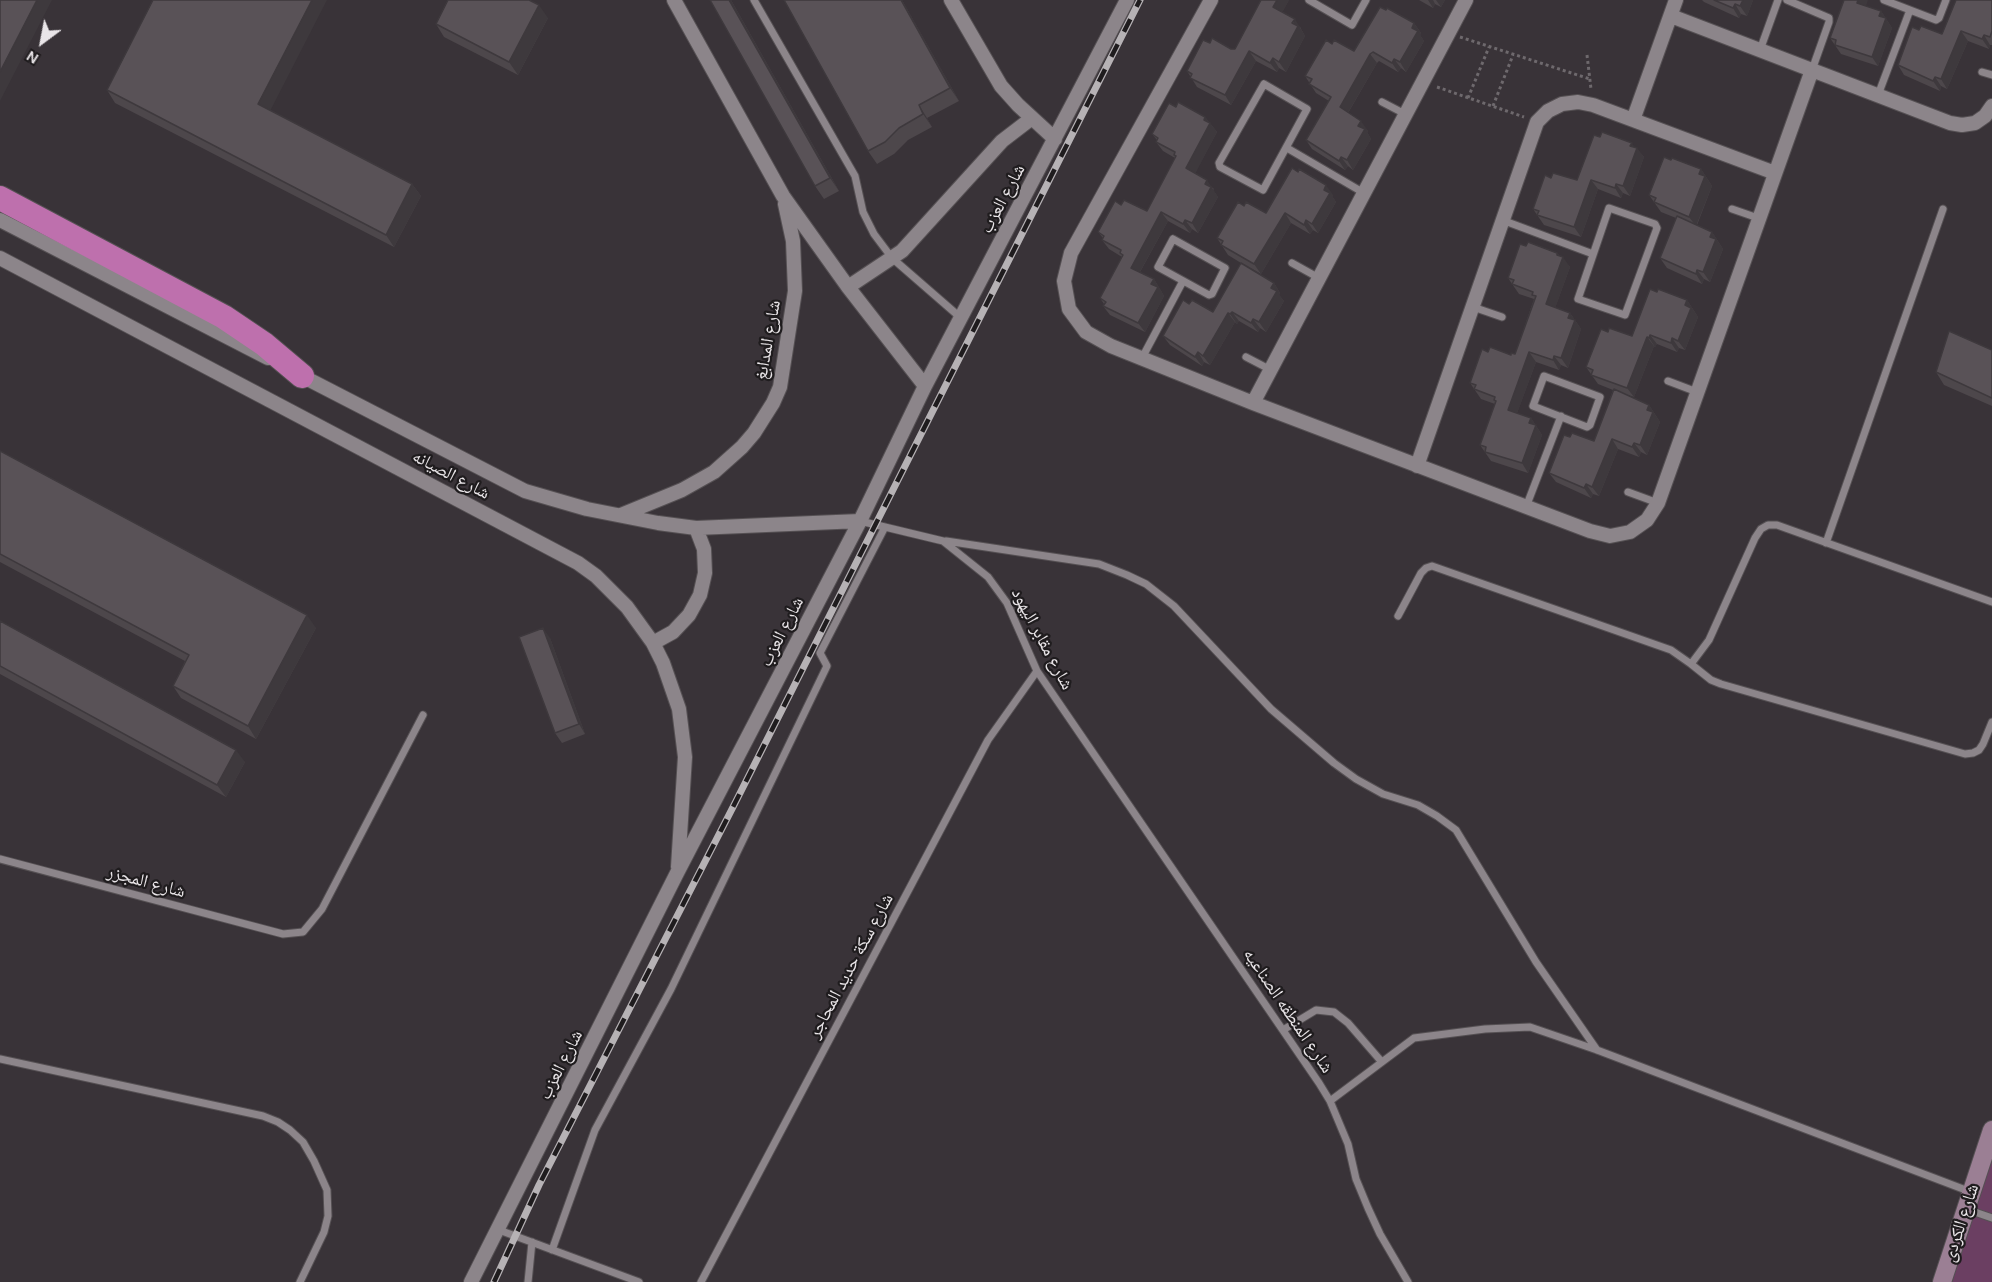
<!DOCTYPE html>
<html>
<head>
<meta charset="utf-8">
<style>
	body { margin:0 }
	#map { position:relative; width:1992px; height:1282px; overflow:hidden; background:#393338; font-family:Karla,sans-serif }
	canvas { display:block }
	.north { position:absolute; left:12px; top:12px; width:60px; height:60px; -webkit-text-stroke:4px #1f1c1e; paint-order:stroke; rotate:212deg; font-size:16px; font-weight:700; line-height:24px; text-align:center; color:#e9e5e8 }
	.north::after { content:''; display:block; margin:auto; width:21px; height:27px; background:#e9e5e8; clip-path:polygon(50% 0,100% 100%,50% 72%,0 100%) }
</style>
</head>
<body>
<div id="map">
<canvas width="1992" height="1282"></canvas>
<div class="north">N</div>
</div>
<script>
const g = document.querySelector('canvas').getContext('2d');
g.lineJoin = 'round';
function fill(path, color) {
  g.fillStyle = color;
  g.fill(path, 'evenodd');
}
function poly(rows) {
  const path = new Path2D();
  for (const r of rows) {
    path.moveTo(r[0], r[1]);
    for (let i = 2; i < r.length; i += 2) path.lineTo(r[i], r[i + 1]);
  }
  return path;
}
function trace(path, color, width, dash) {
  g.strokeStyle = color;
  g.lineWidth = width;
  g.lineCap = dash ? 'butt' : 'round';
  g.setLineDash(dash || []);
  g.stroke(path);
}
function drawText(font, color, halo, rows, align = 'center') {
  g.font = font + ' Karla,"Noto Naskh Arabic",sans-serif';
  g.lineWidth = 4.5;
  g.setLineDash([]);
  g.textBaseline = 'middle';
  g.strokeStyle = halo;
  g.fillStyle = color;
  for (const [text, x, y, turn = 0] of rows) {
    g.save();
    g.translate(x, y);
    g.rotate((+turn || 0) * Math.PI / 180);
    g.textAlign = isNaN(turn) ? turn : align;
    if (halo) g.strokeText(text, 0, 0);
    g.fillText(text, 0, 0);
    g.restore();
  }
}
fill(poly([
	[1992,1151,1992,1282,1948,1282]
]), '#6b3f62');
const lane = poly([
	[754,0,855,176,863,212,874,234,892,258,961,318],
	[1309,0,1352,25,1366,0],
	[1787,0,1829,18,1829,22,1812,70],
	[1884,0,1936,20,1939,18,1946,0],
	[1760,50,1778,0],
	[1982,72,1992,75],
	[1264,84,1307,109,1263,190,1220,167,1219,163,1264,84],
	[1878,95,1910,10],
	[1382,102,1405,114],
	[1287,148,1364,193],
	[1609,208,1655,224,1657,228,1625,315,1578,299,1609,208],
	[1732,209,1758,218],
	[1502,220,1593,254],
	[1173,239,1225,268,1212,294,1209,295,1158,267,1173,239],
	[1292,263,1319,278],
	[1473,307,1502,317],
	[1246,357,1271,370],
	[1142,358,1183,281],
	[1544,376,1600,397,1590,425,1587,427,1533,406,1544,376],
	[1668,381,1697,392],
	[1628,492,1658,503],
	[1526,507,1561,416],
	[860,521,943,541,988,577,1007,603,1037,671,1319,1083,1330,1101,1348,1144,1356,1179,1368,1208,1380,1234,1408,1282],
	[946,541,1099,564,1127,575,1146,584,1174,606,1271,709,1334,763,1356,779,1383,794,1418,805,1437,816,1456,830,1536,962,1597,1050],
	[1826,543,1943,209],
	[1398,616,1421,573,1426,568,1432,566,1671,650,1691,664,1709,640,1755,538,1761,529,1768,525,1777,525,1992,602],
	[1691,664,1711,680,1721,684,1965,754,1973,753,1979,750,1983,744,1992,722],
	[0,859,283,934,303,932,322,909,423,715],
	[1283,1030,1316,1010,1334,1012,1348,1023,1381,1061],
	[0,1059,263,1116,278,1122,290,1130,303,1142,314,1161,327,1190,328,1216,324,1232,300,1282],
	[1330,1101,1414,1038,1485,1029,1530,1027,1597,1050,1971,1192],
	[1966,1209,1992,1218],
	[499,1230,639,1282],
	[552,1250,595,1130,671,989,827,666,820,653,885,527],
	[528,1282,532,1242],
	[701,1282,988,740,1037,671]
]);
const street = poly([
	[674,0,783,196,848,287,925,386],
	[951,0,1001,86,1018,105,1055,139],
	[1211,0,1071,253,1064,281,1069,309,1086,332,1111,346,1253,403,1590,531,1610,536,1630,532,1647,520,1658,503,1812,70],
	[1671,16,1950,123,1962,125,1975,123,1985,116,1992,106],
	[1633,120,1676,0],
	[0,220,268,358],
	[0,258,578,563,596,576,627,607,653,643,663,663,679,709,685,757,678,867],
	[848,287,902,251,1002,141,1032,118],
	[298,374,525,491,587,509,658,523,696,528,860,521],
	[1253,403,1466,0],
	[1417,466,1537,122,1548,111,1562,104,1578,102,1593,105,1775,173],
	[621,515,682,490,714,472,742,447,754,433,773,403,780,387,795,291,793,241,785,204],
	[653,643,673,632,689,615,700,595,705,573,704,549,696,528],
	[471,1282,677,873,860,521,925,386,1127,0]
]);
const secondary = poly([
	[1942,1282,1992,1130]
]);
const highway = poly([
	[0,198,224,317,264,344,302,376]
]);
trace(lane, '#555053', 9);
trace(street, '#555053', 16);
trace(secondary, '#555053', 20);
trace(highway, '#555053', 26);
trace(poly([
	[1460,37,1590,79],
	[1587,55,1591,89],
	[1437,87,1524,117],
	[1468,98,1489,47],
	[1493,106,1513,55]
]), '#6e696d', 3, [3, 3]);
trace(lane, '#8c858a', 7);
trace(street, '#8c858a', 14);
trace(secondary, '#9b7f94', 18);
trace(highway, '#be70ad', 24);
const rail = poly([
	[494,1282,539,1185,732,809,1140,0]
]);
trace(rail, '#b6b2b5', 7);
trace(rail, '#1f1c1e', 4.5, [14]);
fill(poly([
	[710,0,731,0,839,191,824,199,815,186],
	[902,0,959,101,927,118,932,127,908,140,894,154,877,164,868,151],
	[1289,0,1282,12,1301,28,1301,29,1305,36,1286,72,1279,68,1277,72,1256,61,1231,105,1197,87,1187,71,1210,43,1231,49,1235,49],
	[1419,0,1445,0,1441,7,1435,4,1433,8],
	[1702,0,1753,0,1747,16,1741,14,1739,18,1704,2],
	[1992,0,1992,45,1990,45,1989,49,1968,41,1947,89,1941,86,1940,91,1904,75,1898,65,1919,30,1942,34],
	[1866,6,1881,11,1892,28,1878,66,1841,54,1830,38],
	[548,18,518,75,444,37,436,24],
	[1414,23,1421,33,1420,35,1424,41,1406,72,1401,68,1398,72,1379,61,1377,63,1348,113,1368,131,1367,132,1371,139,1353,170,1348,166,1345,170,1312,149,1306,140,1329,101,1316,93,1305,76,1332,44,1354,51],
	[107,90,270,110,412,184,421,196,394,247,115,103],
	[1176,107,1205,117,1217,132,1195,173,1214,189,1213,190,1218,197,1198,233,1192,229,1190,233,1168,221,1140,272,1154,279,1164,296,1145,332,1110,315,1103,306,1104,304,1100,298,1122,257,1109,249,1102,240,1103,238,1098,232,1121,205,1147,211,1175,158,1163,151,1156,142,1157,140,1152,134],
	[1635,147,1644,157,1630,196,1623,193,1621,198,1598,189,1581,237,1544,225,1533,209,1551,178,1577,180],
	[1671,160,1701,169,1712,186,1697,225,1712,232,1723,249,1710,282,1704,279,1702,284,1667,268,1660,258,1676,218,1661,212,1649,195],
	[1333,195,1332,196,1336,202,1318,233,1313,230,1310,234,1291,223,1261,274,1244,264,1274,283,1280,293,1279,295,1284,301,1266,332,1260,328,1258,332,1239,321,1237,324,1235,322,1210,365,1204,362,1202,366,1170,345,1163,336,1189,304,1213,312,1241,263,1228,255,1217,238,1244,206,1266,213],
	[1526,246,1557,253,1570,267,1555,308,1570,313,1581,329,1568,368,1561,365,1559,370,1536,362,1517,413,1531,418,1542,435,1528,473,1491,461,1480,445,1495,404,1481,399,1470,383,1488,352,1511,355,1515,354,1534,299,1519,294,1508,278],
	[1687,300,1698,317,1685,350,1679,348,1677,352,1657,344,1655,347,1654,346,1634,397,1624,394,1649,405,1660,422,1647,455,1641,452,1639,457,1618,449,1599,496,1593,494,1591,498,1556,482,1549,473,1570,437,1594,441,1613,390,1598,384,1586,367,1608,332,1632,336],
	[1992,350,1992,406,1944,385,1936,372],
	[0,451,316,628,256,739,181,698,173,686,185,661,0,562],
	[0,621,245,762,226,797,0,674],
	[550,638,585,734,562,743,555,733]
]), '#4d474b');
fill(poly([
	[37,0,52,0,0,101,0,72],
	[312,0,327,0,267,117,258,104],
	[729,0,731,0,839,191,830,178],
	[901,0,902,0,959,101,950,88],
	[1277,0,1289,0,1280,17,1273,7],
	[1428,0,1433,0,1435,4,1433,8],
	[1436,0,1445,0,1441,7],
	[1743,0,1753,0,1747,16,1740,6],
	[1858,0,1868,0,1864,12,1857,3],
	[1735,4,1741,14,1739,18,1733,8],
	[539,5,548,18,518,75,509,62],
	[1881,11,1892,28,1878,66,1872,57,1879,16],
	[1295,19,1305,36,1286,72,1279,62],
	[1414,23,1421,33,1420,35,1424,41,1406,72,1400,62,1412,28],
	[1961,31,1968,41,1947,89,1941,79],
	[1984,35,1990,45,1989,49,1982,39],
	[1249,51,1256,61,1231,105,1225,95],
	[1370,54,1377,63,1346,116,1340,107],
	[1273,58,1279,68,1277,72,1270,63],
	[1394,59,1401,68,1398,72,1392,63],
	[1935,77,1941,86,1940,91,1933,81],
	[919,105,927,118,932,127,923,114],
	[1205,117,1217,132,1193,178,1186,168],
	[1361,121,1368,131,1367,132,1371,139,1353,170,1347,160,1358,126],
	[1632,143,1636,150,1637,148,1644,157,1630,196,1623,186],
	[1341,157,1348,166,1345,170,1339,161],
	[1701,169,1712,186,1696,226,1689,217],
	[1207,180,1218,197,1198,233,1192,223],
	[1591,180,1598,189,1581,237,1574,227],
	[412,184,421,196,394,247,386,235],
	[1616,184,1623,193,1621,198,1615,188],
	[1326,185,1333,195,1332,196,1336,202,1318,233,1312,224,1324,190],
	[1161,212,1168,221,1137,277,1131,268],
	[1285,213,1291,223,1261,274,1254,264],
	[1185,220,1192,229,1190,233,1183,224],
	[1306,220,1313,230,1310,234,1304,225],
	[1712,232,1723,249,1710,282,1703,272,1710,237],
	[1557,253,1562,260,1563,257,1570,267,1553,314,1546,304],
	[1697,270,1704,279,1702,284,1696,274],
	[1154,279,1164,296,1145,332,1138,323,1151,284],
	[1274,283,1280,293,1279,295,1284,301,1266,332,1259,322,1271,288],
	[1687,300,1698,317,1685,350,1678,341,1685,305],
	[1232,312,1239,321,1237,324,1230,314],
	[1228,313,1235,322,1210,365,1203,356],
	[1570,313,1581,329,1568,368,1561,358],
	[1253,319,1260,328,1258,332,1251,323],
	[1650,335,1657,344,1655,347,1649,338],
	[1647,337,1654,346,1634,397,1627,388],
	[1672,338,1679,348,1677,352,1671,343],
	[1198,352,1204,362,1202,366,1195,357],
	[1529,352,1536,362,1515,419,1508,410],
	[1554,356,1561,365,1559,370,1553,360],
	[1649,405,1660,422,1647,455,1640,445,1647,410],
	[1531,418,1542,435,1528,473,1522,463,1529,423],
	[1612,439,1618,449,1599,496,1592,487],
	[1634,443,1641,452,1639,457,1632,447],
	[1586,484,1593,494,1591,498,1584,488],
	[307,615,316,628,256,739,248,726],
	[543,628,550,638,585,734,579,724],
	[236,750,245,762,226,797,217,785]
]), '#3e393d');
const building = poly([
	[0,0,37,0,0,72,0,0],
	[153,0,312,0,258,104,412,184,386,235,107,90,153,0],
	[448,0,529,0,539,5,509,62,436,24,448,0],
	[710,0,729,0,830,178,815,186,710,0],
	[784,0,901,0,950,88,919,105,923,114,899,128,885,142,868,151,784,0],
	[1261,0,1277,0,1273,7,1295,19,1292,23,1298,26,1279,62,1273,58,1270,63,1249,51,1225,95,1190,78,1192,74,1187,71,1203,40,1210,43,1212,38,1231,49,1235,49,1261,0],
	[1714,0,1743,0,1740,6,1735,4,1733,8,1714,0],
	[1844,0,1858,0,1857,3,1881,11,1879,16,1886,18,1872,57,1835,45,1836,40,1830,38,1844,0],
	[1956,0,1992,0,1992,31,1990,37,1984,35,1982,39,1961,31,1941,79,1935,77,1933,81,1898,65,1912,27,1919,30,1921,26,1942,34,1956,0],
	[1380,7,1386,10,1387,8,1414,23,1412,28,1418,31,1400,62,1394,59,1392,63,1373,52,1370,54,1340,107,1361,121,1358,126,1365,129,1347,160,1341,157,1339,161,1306,140,1331,97,1309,84,1312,79,1305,76,1326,40,1332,44,1334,40,1354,51,1380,7],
	[1178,102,1205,117,1204,120,1210,123,1186,168,1207,180,1205,184,1211,187,1192,223,1185,220,1183,224,1161,212,1131,268,1154,279,1151,284,1158,287,1138,323,1103,306,1106,302,1100,298,1123,255,1120,253,1121,250,1102,240,1104,236,1098,232,1115,201,1121,205,1124,200,1147,211,1176,156,1174,155,1175,152,1156,142,1158,138,1152,134,1169,103,1176,107,1178,102],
	[1602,132,1632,143,1630,146,1637,148,1623,186,1616,184,1615,188,1591,180,1574,227,1537,215,1539,211,1533,209,1545,175,1551,178,1553,173,1577,180,1594,135,1600,137,1602,132],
	[1664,157,1671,160,1672,158,1701,169,1699,174,1705,176,1689,217,1654,202,1656,198,1649,195,1664,157],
	[1292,168,1298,172,1299,169,1326,185,1324,190,1330,193,1312,224,1306,220,1304,225,1285,213,1254,264,1221,245,1223,241,1217,238,1238,202,1244,206,1246,202,1266,213,1292,168],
	[1677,216,1712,232,1710,237,1716,239,1703,272,1697,270,1696,274,1660,258,1677,216],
	[1528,242,1557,253,1557,255,1563,257,1546,304,1570,313,1568,318,1575,320,1561,358,1554,356,1553,360,1529,352,1508,410,1531,418,1529,423,1536,425,1522,463,1485,452,1486,447,1480,445,1496,401,1494,400,1495,397,1474,389,1476,385,1470,383,1482,349,1488,352,1490,347,1511,355,1511,353,1515,354,1536,296,1532,295,1533,292,1512,284,1514,280,1508,278,1520,244,1526,246,1528,242],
	[1241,263,1274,283,1271,288,1277,291,1259,322,1253,319,1251,323,1232,312,1230,314,1228,313,1203,356,1198,352,1195,357,1163,336,1183,300,1189,304,1192,300,1213,312,1241,263],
	[1650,289,1657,292,1658,289,1687,300,1685,305,1691,308,1678,341,1672,338,1671,343,1650,335,1649,338,1647,337,1627,388,1591,375,1593,370,1586,367,1601,329,1608,332,1609,328,1632,336,1650,289],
	[1949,331,1992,350,1992,398,1936,372,1949,331],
	[1614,389,1649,405,1647,410,1653,412,1640,445,1634,443,1632,447,1612,439,1592,487,1586,484,1584,488,1549,473,1564,435,1570,437,1572,433,1594,441,1614,389],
	[0,451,307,615,248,726,173,686,189,655,0,554,0,451],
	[0,621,236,750,217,785,0,666,0,621],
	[543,628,579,724,555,733,519,637,543,628]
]);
fill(building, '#595257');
trace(building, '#3e393d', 1.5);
drawText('18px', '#e9e5e8', '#1f1c1e', [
	["شارع العزب",1003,199,-62],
	["شارع المدابغ",768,340,-80],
	["شارع الصيانه",451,475,28],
	["شارع العزب",782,632,-63],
	["شارع مقابر اليهود",1042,639,62],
	["شارع المجزر",146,882,15],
	["شارع سكة حديد المحاجر",851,966,-62],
	["شارع المنطقه الصناعيه",1288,1011,56],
	["شارع العزب",561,1065,-63],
	["شارع الكردى",1961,1223,-72]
]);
</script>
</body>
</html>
